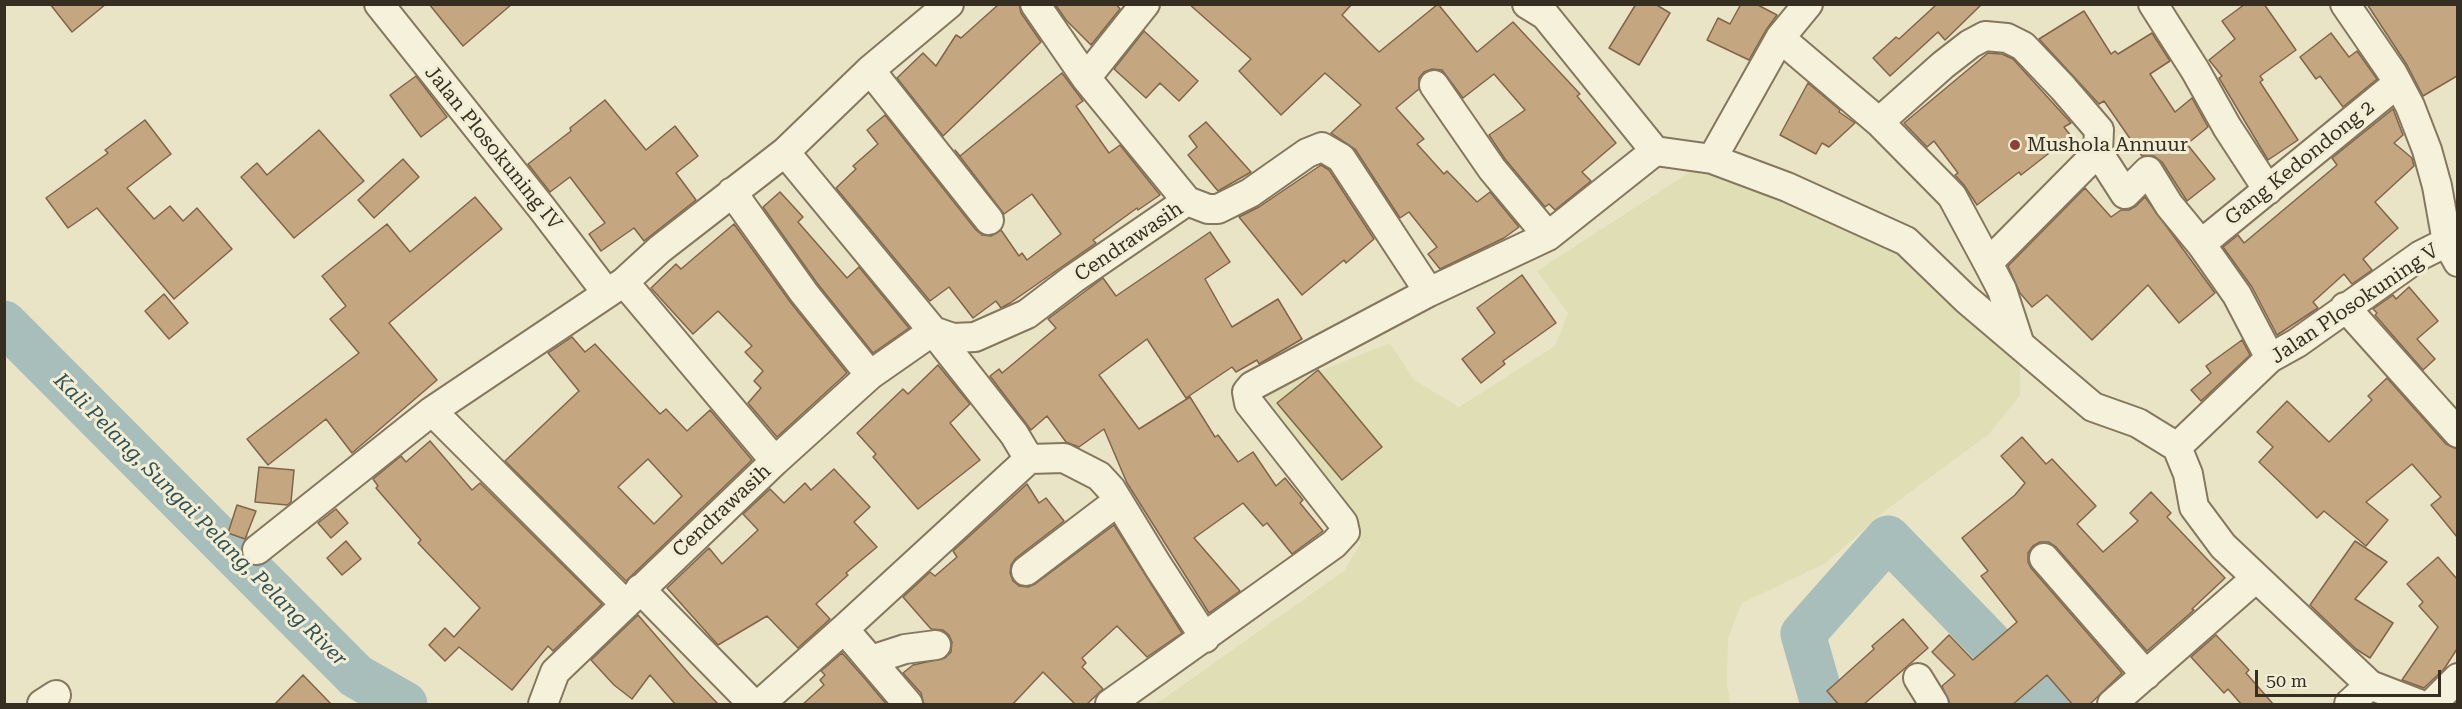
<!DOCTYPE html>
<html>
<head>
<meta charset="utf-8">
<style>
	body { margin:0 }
	#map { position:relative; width:2462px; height:709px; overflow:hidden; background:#eae4c7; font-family:"Roboto Serif",serif }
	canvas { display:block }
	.frame { position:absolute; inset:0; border:6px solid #362e20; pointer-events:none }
	.scale { position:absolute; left:2255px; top:670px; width:186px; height:27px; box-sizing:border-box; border:3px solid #362e20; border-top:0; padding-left:8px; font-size:18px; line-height:21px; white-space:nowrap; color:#362e20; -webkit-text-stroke:4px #f2eed6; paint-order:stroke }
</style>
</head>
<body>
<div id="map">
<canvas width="2462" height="709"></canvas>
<div class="frame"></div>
<div class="scale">50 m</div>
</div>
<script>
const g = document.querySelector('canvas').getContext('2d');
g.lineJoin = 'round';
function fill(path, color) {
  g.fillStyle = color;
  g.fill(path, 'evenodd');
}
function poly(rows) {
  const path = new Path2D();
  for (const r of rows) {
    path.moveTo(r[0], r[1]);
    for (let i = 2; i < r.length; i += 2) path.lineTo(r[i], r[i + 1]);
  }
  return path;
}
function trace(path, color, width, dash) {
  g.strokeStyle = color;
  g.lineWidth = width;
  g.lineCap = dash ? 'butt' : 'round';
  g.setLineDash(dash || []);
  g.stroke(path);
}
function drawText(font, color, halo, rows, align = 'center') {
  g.font = font + ' "Roboto Serif",serif';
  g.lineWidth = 6;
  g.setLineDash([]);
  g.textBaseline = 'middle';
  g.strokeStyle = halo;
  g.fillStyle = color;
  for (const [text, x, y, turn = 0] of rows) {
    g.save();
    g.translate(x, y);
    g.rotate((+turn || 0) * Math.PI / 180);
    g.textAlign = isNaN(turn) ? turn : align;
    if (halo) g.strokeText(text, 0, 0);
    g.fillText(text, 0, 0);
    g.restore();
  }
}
fill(poly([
	[1696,168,1891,245,1964,309,2020,365,2020,395,1989,434,1882,513,1826,563,1742,603,1728,638,1727,683,1730,704,1156,704,1344,571,1361,543,1244,401,1390,343,1414,380,1459,407,1555,346,1568,313,1537,271]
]), '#dfdeb5');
trace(poly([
	[4,323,356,676,405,704],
	[1823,704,1803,634,1888,538,2049,704]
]), '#a8bebb', 45);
const building = poly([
	[50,4,106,4,72,32,50,4],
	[429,4,512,4,463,46,429,4],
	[999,4,1019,4,1021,13,1041,42,943,136,897,78,923,53,936,66,956,35,961,38,999,4],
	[1055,4,1116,4,1120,9,1091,45,1066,20,1055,4],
	[1189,4,1352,4,1342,15,1379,52,1438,4,1477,52,1513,22,1580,94,1577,96,1616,143,1582,172,1591,181,1555,210,1549,204,1545,207,1505,159,1489,135,1525,110,1494,74,1463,98,1442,70,1432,69,1424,72,1419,78,1419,89,1396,108,1424,139,1417,144,1444,174,1447,171,1477,202,1490,192,1519,227,1504,238,1440,269,1428,254,1437,247,1409,212,1400,218,1355,149,1331,133,1361,105,1325,73,1281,115,1239,71,1251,59,1189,4],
	[1636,4,1655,4,1670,13,1639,65,1609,48,1636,4],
	[1741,4,1756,4,1777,15,1766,30,1749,60,1707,40,1718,18,1730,24,1741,4],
	[1937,4,1982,4,1945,40,1938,32,1890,76,1873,58,1896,37,1899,39,1937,4],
	[2245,4,2264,4,2296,50,2260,76,2263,80,2260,82,2298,140,2268,160,2219,78,2222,76,2209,60,2235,39,2222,21,2245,4],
	[2367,4,2457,4,2457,76,2423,96,2407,65,2367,4],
	[2084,11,2111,54,2115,51,2118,54,2152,33,2170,61,2150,74,2175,112,2192,98,2208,127,2187,144,2215,179,2187,201,2162,162,2154,156,2142,156,2104,101,2099,104,2039,39,2084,11],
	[1144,31,1198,81,1179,101,1160,83,1146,98,1114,69,1144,31],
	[2331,33,2349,57,2357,51,2377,79,2343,107,2320,76,2316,79,2300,57,2331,33],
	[1988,53,2002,54,2013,59,2071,123,2064,127,2071,136,2021,175,2019,172,1977,205,1964,185,1955,175,1958,173,1934,141,1927,147,1904,123,1988,53],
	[1062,73,1083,101,1076,106,1109,153,1120,145,1160,195,1138,210,1137,208,1093,240,1096,243,1010,303,1001,308,996,301,973,318,949,287,930,301,836,188,856,169,853,166,878,144,867,130,885,115,976,230,982,235,991,236,1001,230,1019,256,1022,253,1027,260,1061,234,1032,194,1004,214,955,150,960,156,1062,73],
	[416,76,447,117,421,137,390,95,416,76],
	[1808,83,1840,110,1839,112,1855,123,1829,147,1822,143,1816,154,1780,135,1808,83],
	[605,100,646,150,675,126,698,156,676,173,696,200,644,241,634,228,601,251,589,234,605,223,570,177,550,192,528,164,571,131,570,128,605,100],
	[2393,109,2403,135,2394,143,2412,158,2414,166,2375,202,2398,228,2363,259,2372,270,2352,284,2344,274,2313,302,2318,308,2277,335,2252,287,2223,247,2238,235,2244,243,2337,165,2332,158,2393,109],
	[145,120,171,154,127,188,154,219,170,206,183,221,197,208,232,249,174,299,97,208,68,228,46,198,108,153,105,150,145,120],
	[1206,122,1251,172,1218,191,1188,155,1197,147,1189,136,1206,122],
	[319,130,364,181,294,238,241,177,257,163,267,175,319,130],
	[403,159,419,177,374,218,358,200,403,159],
	[1321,165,1329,170,1374,239,1346,263,1344,260,1302,295,1239,217,1259,207,1321,165],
	[2085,188,2111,217,2121,210,2129,210,2136,206,2145,197,2215,293,2179,323,2148,285,2092,340,2047,295,2032,307,2020,293,2008,266,2085,188],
	[780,192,803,217,798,222,847,278,859,267,909,328,873,353,817,283,763,207,780,192],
	[475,197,502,229,389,323,437,380,352,453,326,419,268,465,247,439,359,353,330,319,346,306,322,276,387,224,410,252,475,197],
	[734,224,791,303,847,373,777,437,748,403,761,388,754,381,763,371,745,352,752,346,718,311,693,334,651,288,676,264,681,269,734,224],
	[1210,232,1230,262,1205,279,1232,327,1278,299,1302,339,1259,364,1257,360,1236,372,1232,367,1186,398,1147,339,1099,375,1139,429,1190,397,1215,437,1218,435,1238,462,1253,452,1276,486,1285,478,1303,500,1300,503,1323,531,1292,554,1267,523,1263,526,1243,503,1194,538,1240,591,1209,613,1127,483,1104,429,1079,447,1066,442,1047,416,1031,430,990,376,999,369,1002,373,1056,328,1048,319,1103,278,1116,296,1210,232],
	[1522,275,1556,323,1503,361,1505,364,1481,383,1462,359,1495,333,1477,308,1522,275],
	[2409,287,2438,321,2417,339,2435,359,2423,370,2375,315,2377,313,2373,309,2393,295,2396,299,2409,287],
	[164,294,188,323,169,339,145,311,164,294],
	[572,337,585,352,595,344,660,414,666,409,687,431,710,410,752,460,626,581,505,461,579,391,548,353,572,337],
	[648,459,682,496,654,524,618,487,648,459],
	[2242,340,2250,355,2201,401,2191,390,2211,373,2206,366,2242,340],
	[938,365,970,404,950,423,980,460,918,509,873,457,876,454,857,433,903,389,908,394,938,365],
	[1318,370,1382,447,1342,480,1277,403,1318,370],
	[2387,378,2446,444,2457,449,2457,537,2431,505,2441,497,2412,464,2366,502,2388,520,2366,546,2324,511,2317,518,2259,462,2273,447,2257,432,2287,401,2329,442,2372,400,2368,396,2387,378],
	[2022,437,2046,464,2052,459,2096,506,2077,524,2103,552,2138,521,2130,513,2151,492,2171,513,2167,517,2225,578,2192,609,2194,610,2147,651,2056,547,2049,542,2040,542,2033,546,2028,553,2028,562,2031,568,2122,673,2089,705,2073,705,2047,675,2012,705,1950,705,1942,686,1955,675,1932,652,1949,635,1973,660,2017,622,1981,576,1988,571,1962,538,2015,495,2025,483,2001,456,2022,437],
	[430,441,472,490,480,483,602,604,553,651,548,646,512,690,459,647,445,661,429,645,445,628,454,637,480,608,418,543,421,540,376,488,378,486,373,479,401,456,406,462,430,441],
	[259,467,294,470,291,502,287,505,255,502,259,467],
	[834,469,870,507,854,522,877,547,846,573,848,575,816,604,830,619,798,648,767,616,718,645,667,588,709,548,722,564,758,530,743,514,770,489,784,503,805,483,811,490,834,469],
	[1027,484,1039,503,1046,498,1064,521,1016,558,1011,565,1010,573,1013,581,1019,586,1028,587,1035,584,1114,525,1182,633,1147,657,1117,626,1082,658,1086,663,1082,667,1103,689,1086,705,1076,705,1043,672,1012,705,924,705,921,693,903,673,913,665,945,658,951,652,952,642,949,635,943,630,931,629,903,597,930,572,935,576,957,557,953,551,1027,484],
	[237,505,256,511,245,539,228,533,237,505],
	[336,509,348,523,331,538,318,523,336,509],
	[346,541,361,559,342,575,327,558,346,541],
	[2355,541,2387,562,2355,599,2393,623,2370,658,2356,649,2310,605,2355,541],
	[2438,557,2457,579,2457,649,2444,669,2424,688,2402,680,2438,627,2419,606,2423,602,2407,584,2438,557],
	[638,615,690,675,719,705,676,705,650,675,632,699,614,685,591,660,638,615],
	[1903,619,1928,648,1863,705,1839,705,1827,691,1874,649,1872,646,1903,619],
	[2216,635,2249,670,2246,673,2274,705,2242,705,2228,689,2224,693,2191,657,2216,635],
	[842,653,866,680,887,705,802,705,824,685,820,680,825,675,821,671,842,653],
	[303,675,332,705,274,705,303,675]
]);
fill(building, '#c4a681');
trace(building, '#816546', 1.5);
const minor = poly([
	[379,4,541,207,606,292],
	[1035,4,1086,78,1187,201],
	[1527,4,1545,15,1655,151,1712,159,1787,187,1906,241,1966,299,2093,407,2138,423,2177,447,2188,474,2194,507,2223,546,2370,685,2419,704],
	[2153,4,2195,70,2227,127,2268,190],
	[2345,4,2393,74,2410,106,2427,150,2437,186,2447,242,2458,262],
	[1780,38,1879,122,1952,196,1988,263],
	[870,70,989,220],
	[1086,78,1145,4],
	[1434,85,1492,169,1548,236],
	[1879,122,1943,65,1970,44,1985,36,2007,38,2023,46,2063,88,2099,130,2098,152,2125,194,2148,171,2169,205,2201,244,2237,295,2270,358],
	[785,152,933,331,1014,434,1029,459,844,629,908,704],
	[1712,159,1780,38,1808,4],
	[732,192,804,293,870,375],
	[2201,244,2398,83],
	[624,282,775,461],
	[2345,307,2458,433],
	[2019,342,2002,290,1988,263,2098,152],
	[2177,447,2270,358,2297,343,2421,255,2447,242],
	[1029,459,1064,458,1099,476,1111,489,1158,566,1205,638],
	[257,550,432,411],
	[2044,558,2146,675],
	[1026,571,1118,501],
	[640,589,753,704],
	[624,603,432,411,624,282,660,249,785,152,870,70,949,4],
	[871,660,905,649,936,645],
	[1918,678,1934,704],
	[42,704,56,695],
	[543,704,555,672,775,461,870,375,933,331,953,338,975,337,1027,314,1073,279,1187,201,1208,209,1218,209,1250,193,1307,153,1322,147,1341,158,1429,292,1548,236,1655,151],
	[760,704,844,629],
	[1110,704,1334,544,1345,532,1343,523,1249,403,1247,392,1252,386,1429,292],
	[2112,704,2256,578],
	[2349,704,2370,685],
	[2432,704,2458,678]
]);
trace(minor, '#84775e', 32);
trace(minor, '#f5f1da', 28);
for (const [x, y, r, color] of [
	[2015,145,6,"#8d4034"]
]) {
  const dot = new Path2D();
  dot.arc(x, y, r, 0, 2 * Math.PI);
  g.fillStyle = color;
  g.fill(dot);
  trace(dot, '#f2eed6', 2);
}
drawText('20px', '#362e20', '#f2eed6', [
	["Mushola Annuur",2027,145]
], 'left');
drawText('20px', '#362e20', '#f2eed6', [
	["Jalan Plosokuning IV",493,148,51],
	["Gang Kedondong 2",2300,163,-39],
	["Cendrawasih",1129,242,-34],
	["Jalan Plosokuning V",2355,304,-34],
	["Cendrawasih",722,511,-43]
]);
drawText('italic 21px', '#315154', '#f2eed6', [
	["Kali Pelang, Sungai Pelang, Pelang River",200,520,45]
]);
</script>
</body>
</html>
